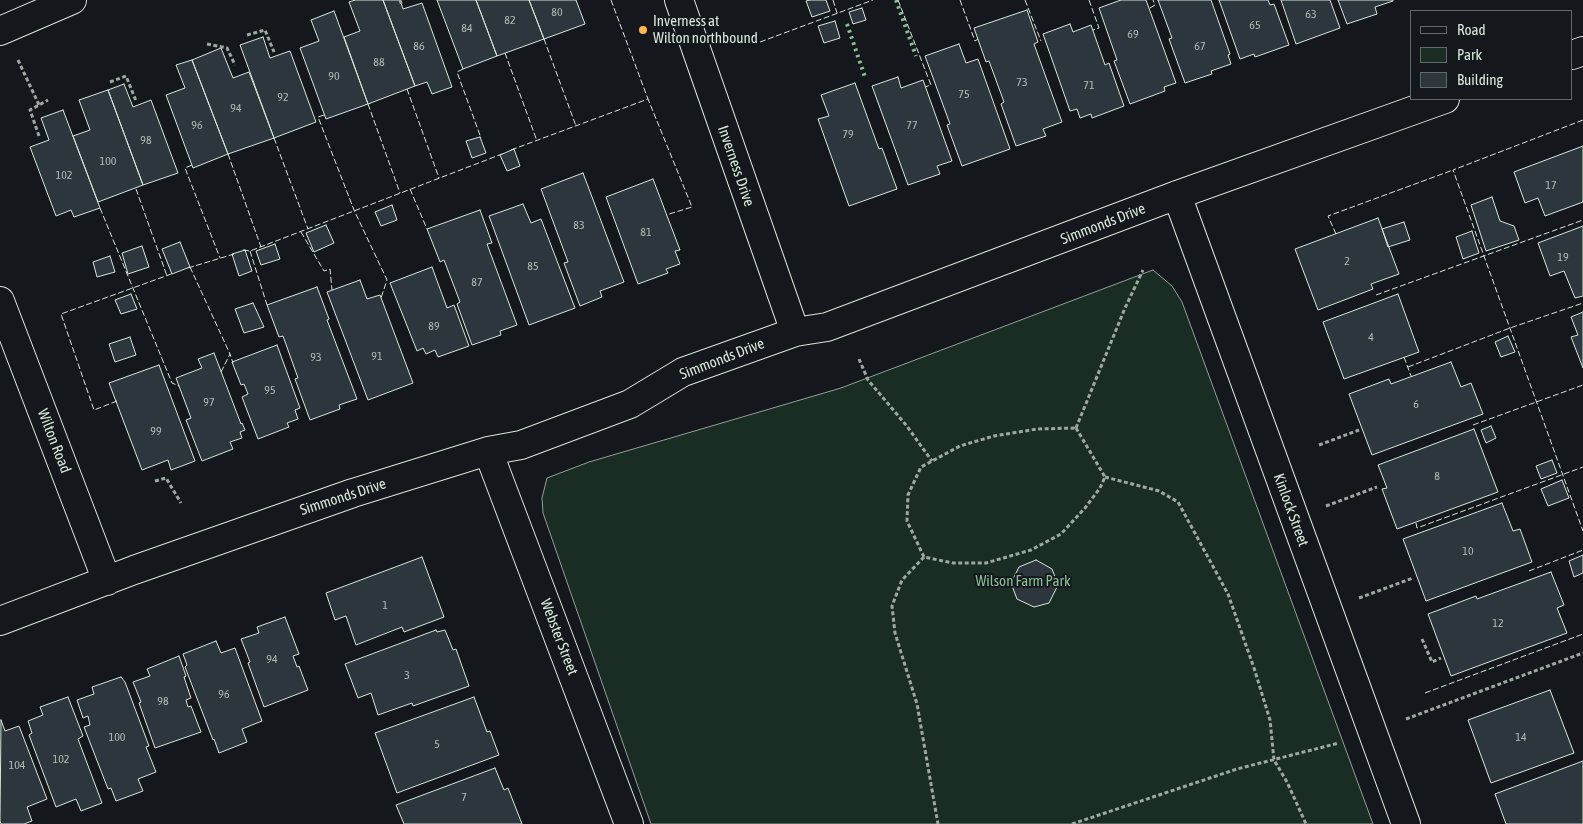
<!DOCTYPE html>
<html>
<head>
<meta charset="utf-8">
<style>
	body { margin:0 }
	#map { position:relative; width:1583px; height:824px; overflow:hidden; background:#14181c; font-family:"Asap Condensed",sans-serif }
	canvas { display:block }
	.legend { position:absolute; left:1410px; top:10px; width:162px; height:90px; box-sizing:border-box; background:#14181c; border:1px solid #626a69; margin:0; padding:6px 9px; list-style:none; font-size:15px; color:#d8e6dc }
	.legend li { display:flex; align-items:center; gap:10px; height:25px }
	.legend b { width:25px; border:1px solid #626a69 }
</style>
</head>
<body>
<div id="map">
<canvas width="1583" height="824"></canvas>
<ul class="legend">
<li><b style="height:6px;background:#14181c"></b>Road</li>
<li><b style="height:14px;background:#1a2d24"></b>Park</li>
<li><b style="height:14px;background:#2c363c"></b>Building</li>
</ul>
</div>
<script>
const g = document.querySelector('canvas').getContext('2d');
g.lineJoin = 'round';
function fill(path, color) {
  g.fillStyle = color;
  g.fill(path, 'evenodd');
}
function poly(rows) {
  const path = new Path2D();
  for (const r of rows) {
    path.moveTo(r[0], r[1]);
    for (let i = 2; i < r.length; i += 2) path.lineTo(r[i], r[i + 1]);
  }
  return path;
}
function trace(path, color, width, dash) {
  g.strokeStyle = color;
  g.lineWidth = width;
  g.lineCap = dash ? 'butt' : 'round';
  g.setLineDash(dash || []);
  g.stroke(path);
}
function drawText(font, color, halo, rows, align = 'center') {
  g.font = font + ' "Asap Condensed",sans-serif';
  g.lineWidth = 4;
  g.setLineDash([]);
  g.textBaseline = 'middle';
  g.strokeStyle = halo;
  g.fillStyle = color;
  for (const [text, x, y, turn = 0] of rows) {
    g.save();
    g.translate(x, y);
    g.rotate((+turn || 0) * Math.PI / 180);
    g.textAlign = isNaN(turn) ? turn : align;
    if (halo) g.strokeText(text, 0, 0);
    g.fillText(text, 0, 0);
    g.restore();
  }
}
const green = poly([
	[1153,270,1172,286,1182,302,1373,824,651,824,543,513,542,498,547,478,589,462,841,388,1153,270]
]);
fill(green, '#1a2d24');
trace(green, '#939e99', 1);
const building = poly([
	[355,0,383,0,415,86,368,104,344,37,360,31,349,2,355,0],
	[383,0,400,0,403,9,422,3,452,87,432,94,427,82,415,86,383,0],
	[437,0,476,0,497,56,463,69,437,0],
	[476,0,529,0,544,39,497,56,476,0],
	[529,0,576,0,585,24,544,39,529,0],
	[810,0,826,0,830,11,812,17,806,1,810,0],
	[1121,0,1146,0,1176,83,1164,87,1165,91,1130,104,1114,61,1117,60,1099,8,1121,0],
	[1158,0,1211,0,1230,54,1228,55,1231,64,1211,71,1212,74,1185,83,1169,39,1172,38,1158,0],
	[1219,0,1268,0,1270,5,1274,4,1289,45,1255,57,1254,54,1240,59,1219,0],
	[1281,0,1330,0,1340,28,1296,44,1281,0],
	[1338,0,1393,0,1393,1,1375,7,1377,14,1347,24,1338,0],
	[862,8,866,20,853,24,849,12,862,8],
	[1027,10,1038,42,1034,44,1062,122,1043,129,1046,136,1016,146,1001,104,1004,102,989,61,986,62,974,28,1027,10],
	[334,11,368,104,326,119,300,48,319,41,311,20,334,11],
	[835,21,840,38,824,43,818,26,835,21],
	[1070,24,1073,32,1091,25,1105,65,1109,63,1124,106,1092,118,1091,114,1080,118,1077,109,1070,111,1043,34,1070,24],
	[263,37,270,58,290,51,316,122,274,138,240,45,263,37],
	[959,44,966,63,978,59,1010,149,962,166,947,125,950,124,925,56,959,44],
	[221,48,233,78,249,72,274,138,228,154,192,60,221,48],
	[192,60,228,154,193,168,166,95,185,88,176,65,192,60],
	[898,77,901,88,923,80,952,161,937,166,940,174,908,185,872,86,898,77],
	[855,83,879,149,882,148,897,189,849,206,818,119,829,116,821,95,855,83],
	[124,84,133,107,151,100,178,173,143,185,108,90,124,84],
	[108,90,143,185,98,202,73,136,90,130,79,100,108,90],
	[63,110,100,208,74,217,71,210,56,216,30,147,49,140,41,118,63,110],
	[480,137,486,153,472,158,466,141,480,137],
	[1583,146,1583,202,1545,216,1538,198,1525,203,1514,172,1583,146],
	[514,149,520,166,507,171,500,155,514,149],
	[583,173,624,282,600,291,602,297,580,306,564,263,568,262,541,189,583,173],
	[653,179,680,250,675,251,680,264,666,269,668,273,638,284,606,197,653,179],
	[1492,197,1500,221,1514,226,1519,240,1486,251,1471,205,1492,197],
	[523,204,531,223,541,219,575,308,529,325,489,216,523,204],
	[392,205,397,220,381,226,375,212,392,205],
	[480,210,492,243,487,244,517,325,500,331,501,335,472,345,457,304,460,302,444,260,440,262,427,229,480,210],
	[1378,218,1399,274,1371,284,1373,289,1318,310,1295,249,1378,218],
	[1404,222,1410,240,1388,247,1382,229,1404,222],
	[326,225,334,243,314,252,306,233,326,225],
	[1583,226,1583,296,1575,298,1564,271,1550,276,1538,243,1583,226],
	[1472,231,1479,253,1463,259,1456,237,1472,231],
	[180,242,190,267,172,274,162,249,180,242],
	[275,244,280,259,261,265,256,251,275,244],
	[142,246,149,267,128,274,122,253,142,246],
	[245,250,252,271,239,276,232,254,245,250],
	[110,256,115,272,97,277,93,262,110,256],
	[432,267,447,308,454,305,469,346,438,357,435,350,426,354,423,348,417,351,390,283,432,267],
	[360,280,367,299,380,295,413,383,368,400,327,292,360,280],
	[317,287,329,319,327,320,357,399,339,405,340,409,310,420,295,379,298,378,283,336,279,337,267,305,317,287],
	[131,294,137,309,121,314,115,300,131,294],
	[1398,294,1419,352,1344,379,1323,322,1398,294],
	[253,303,264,327,244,333,235,309,253,303],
	[1583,312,1583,368,1571,337,1578,335,1571,317,1583,312],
	[1508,336,1515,352,1501,357,1495,342,1508,336],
	[130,337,136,355,115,362,109,344,130,337],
	[277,345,300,408,295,410,298,419,287,423,289,427,258,439,242,397,248,394,244,384,241,385,232,362,277,345],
	[214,353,241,424,242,423,245,430,240,432,242,438,230,442,233,449,202,461,186,420,191,418,176,378,202,368,198,359,214,353],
	[1451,362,1461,387,1471,383,1483,414,1372,455,1349,394,1389,379,1391,384,1451,362],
	[159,365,195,461,171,470,168,460,142,470,109,383,159,365],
	[1491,426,1496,438,1486,443,1481,430,1491,426],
	[1474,429,1498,492,1397,529,1382,489,1387,488,1378,465,1474,429],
	[1552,460,1557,473,1541,479,1536,466,1552,460],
	[1562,480,1569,498,1548,506,1541,489,1562,480],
	[1502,503,1513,531,1520,529,1532,562,1426,601,1403,539,1502,503],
	[1583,555,1583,573,1574,577,1569,561,1583,555],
	[422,557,444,617,404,632,402,627,356,645,346,616,335,620,326,593,422,557],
	[1036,560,1052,569,1058,585,1049,603,1034,607,1017,599,1011,583,1019,567,1036,560],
	[1551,572,1564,605,1557,608,1567,633,1451,676,1428,614,1476,596,1477,599,1551,572],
	[285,617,299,654,293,656,297,667,299,666,308,690,264,707,248,663,250,662,241,639,259,633,257,627,285,617],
	[436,630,437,632,445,630,453,650,456,649,469,686,413,706,412,703,378,715,371,693,358,698,345,664,436,630],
	[216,641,221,653,235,648,262,721,242,729,247,742,219,753,214,739,213,740,185,667,187,665,183,654,216,641],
	[179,656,186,676,184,677,191,698,186,700,188,707,191,706,201,732,155,748,139,703,141,702,133,682,150,676,147,669,179,656],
	[121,677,125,682,149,746,146,747,156,772,138,779,143,791,116,801,111,788,108,789,84,727,90,725,88,716,83,718,77,700,94,694,92,687,121,677],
	[1550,690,1574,753,1491,783,1468,720,1550,690],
	[68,697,83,736,78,739,102,803,81,811,76,799,56,807,29,735,32,733,28,721,43,715,40,707,68,697],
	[474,697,487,732,490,731,499,755,397,793,375,733,474,697],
	[1,720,5,731,19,726,47,799,27,807,32,821,24,824,1,824,0,821,1,720],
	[1583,761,1583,824,1506,824,1495,794,1583,761],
	[495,768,504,790,508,788,522,824,404,824,396,805,495,768]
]);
fill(building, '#2c363c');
trace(building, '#d8e6dc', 1);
const street = poly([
	[679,0,795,332],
	[0,31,72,0],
	[1572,55,1583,51],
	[1177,195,1406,824],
	[0,301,107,581],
	[488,451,629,824],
	[0,621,134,570,353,493,488,451,521,445,630,404,683,372,795,332,827,327,1177,195,1445,99]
]);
trace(street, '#d8e6dc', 30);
trace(poly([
	[400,0,402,6],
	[247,35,265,30,274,52],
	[207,44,227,48,235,65],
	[18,60,39,105],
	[110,82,126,76,136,101],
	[39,136,30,110,48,100],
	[859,359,868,380,906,425,932,461],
	[1076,428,1105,477,1100,488,1085,508,1061,534,1031,550,986,563,953,563,924,557,907,521,908,495,921,467,960,446,994,436,1037,429,1076,428],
	[1076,428,1125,308,1143,270],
	[1319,445,1359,430],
	[1105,477,1159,491,1178,502,1228,594,1254,668,1270,720,1274,760,1287,782,1306,824],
	[155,481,166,478,181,503],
	[1326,506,1377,487],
	[924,557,902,580,892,606,895,633,917,704,938,824],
	[1359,598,1413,578],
	[1422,639,1432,662,1441,658],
	[1406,719,1583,653],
	[1072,824,1237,769,1339,743]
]), '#9da8a2', 3, [4, 2.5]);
trace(street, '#14181c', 28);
trace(poly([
	[896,0,916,56],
	[847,24,865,77]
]), '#8ac095', 4, [2.5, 4]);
trace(poly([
	[611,0,648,99],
	[833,0,837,13],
	[898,0,931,85,925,87],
	[960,0,975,41,978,39],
	[1025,0,1041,41],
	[1089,0,1099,28,1093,30],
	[1150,8,1155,5,1153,0],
	[544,39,576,126],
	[760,42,873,0],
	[505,53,537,141],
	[463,69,457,72,481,138],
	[407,89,439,178],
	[368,104,400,193],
	[324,115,318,117,354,210,387,280,381,298],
	[1583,120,1453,170,1583,531],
	[274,138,308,229],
	[511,150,648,99,692,207,666,215],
	[228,154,261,247],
	[192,165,185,168,220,258],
	[136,189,167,276],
	[410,189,427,229],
	[100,208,172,383,179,386],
	[301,232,324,271,330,269,332,290],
	[1336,234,1328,216,1453,170],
	[243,250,250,251,502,154],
	[250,251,267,305],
	[190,267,230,354],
	[188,268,234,254],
	[1376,295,1583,220],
	[1404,357,1411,376],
	[1408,367,1510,328,1583,303],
	[221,372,230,354,233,363],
	[117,401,94,410,61,314,174,273],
	[1473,425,1583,385],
	[1416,523,1417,528,1583,467],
	[1529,571,1583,550],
	[1425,693,1583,634]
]), '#d8e6dc', 1, [6, 2.5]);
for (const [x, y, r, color] of [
	[643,30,5,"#ffb74d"]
]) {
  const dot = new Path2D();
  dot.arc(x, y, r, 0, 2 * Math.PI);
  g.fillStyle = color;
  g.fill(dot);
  trace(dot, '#14181c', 2);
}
drawText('12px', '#adbab4', null, [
	["80",557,12],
	["63",1311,14],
	["82",510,20],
	["65",1255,25],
	["84",467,28],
	["69",1133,34],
	["86",419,46],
	["67",1200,46],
	["88",379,62],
	["90",334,76],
	["73",1022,82],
	["71",1089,85],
	["75",964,94],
	["92",283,97],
	["94",236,108],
	["96",197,125],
	["77",912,125],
	["79",848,134],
	["98",146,140],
	["100",108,161],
	["102",64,175],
	["17",1551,185],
	["83",579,225],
	["81",646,232],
	["19",1563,257],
	["2",1347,261],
	["85",533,266],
	["87",477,282],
	["89",434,326],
	["4",1371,337],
	["91",377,356],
	["93",316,357],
	["95",270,390],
	["97",209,402],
	["6",1416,404],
	["99",156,431],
	["8",1437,476],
	["10",1468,551],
	["1",385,605],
	["12",1498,623],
	["94",272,659],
	["3",407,675],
	["96",224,694],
	["98",163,701],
	["100",117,737],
	["14",1521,737],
	["5",437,744],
	["102",61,759],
	["104",17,765],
	["7",464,797]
]);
drawText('15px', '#d8e6dc', '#14181c', [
	["Inverness at",653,21],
	["Wilton northbound",653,38]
], 'left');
drawText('15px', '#d8e6dc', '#14181c', [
	["Inverness Drive",736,166,71],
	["Simmonds Drive",1103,224,-21],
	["Simmonds Drive",722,359,-21],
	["Wilton Road",54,441,69],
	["Simmonds Drive",343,497,-18],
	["Kinlock Street",1291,510,70],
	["Webster Street",559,637,69]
]);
drawText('15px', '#8ac095', '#14181c', [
	["Wilson Farm Park",1023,581]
]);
</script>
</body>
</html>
